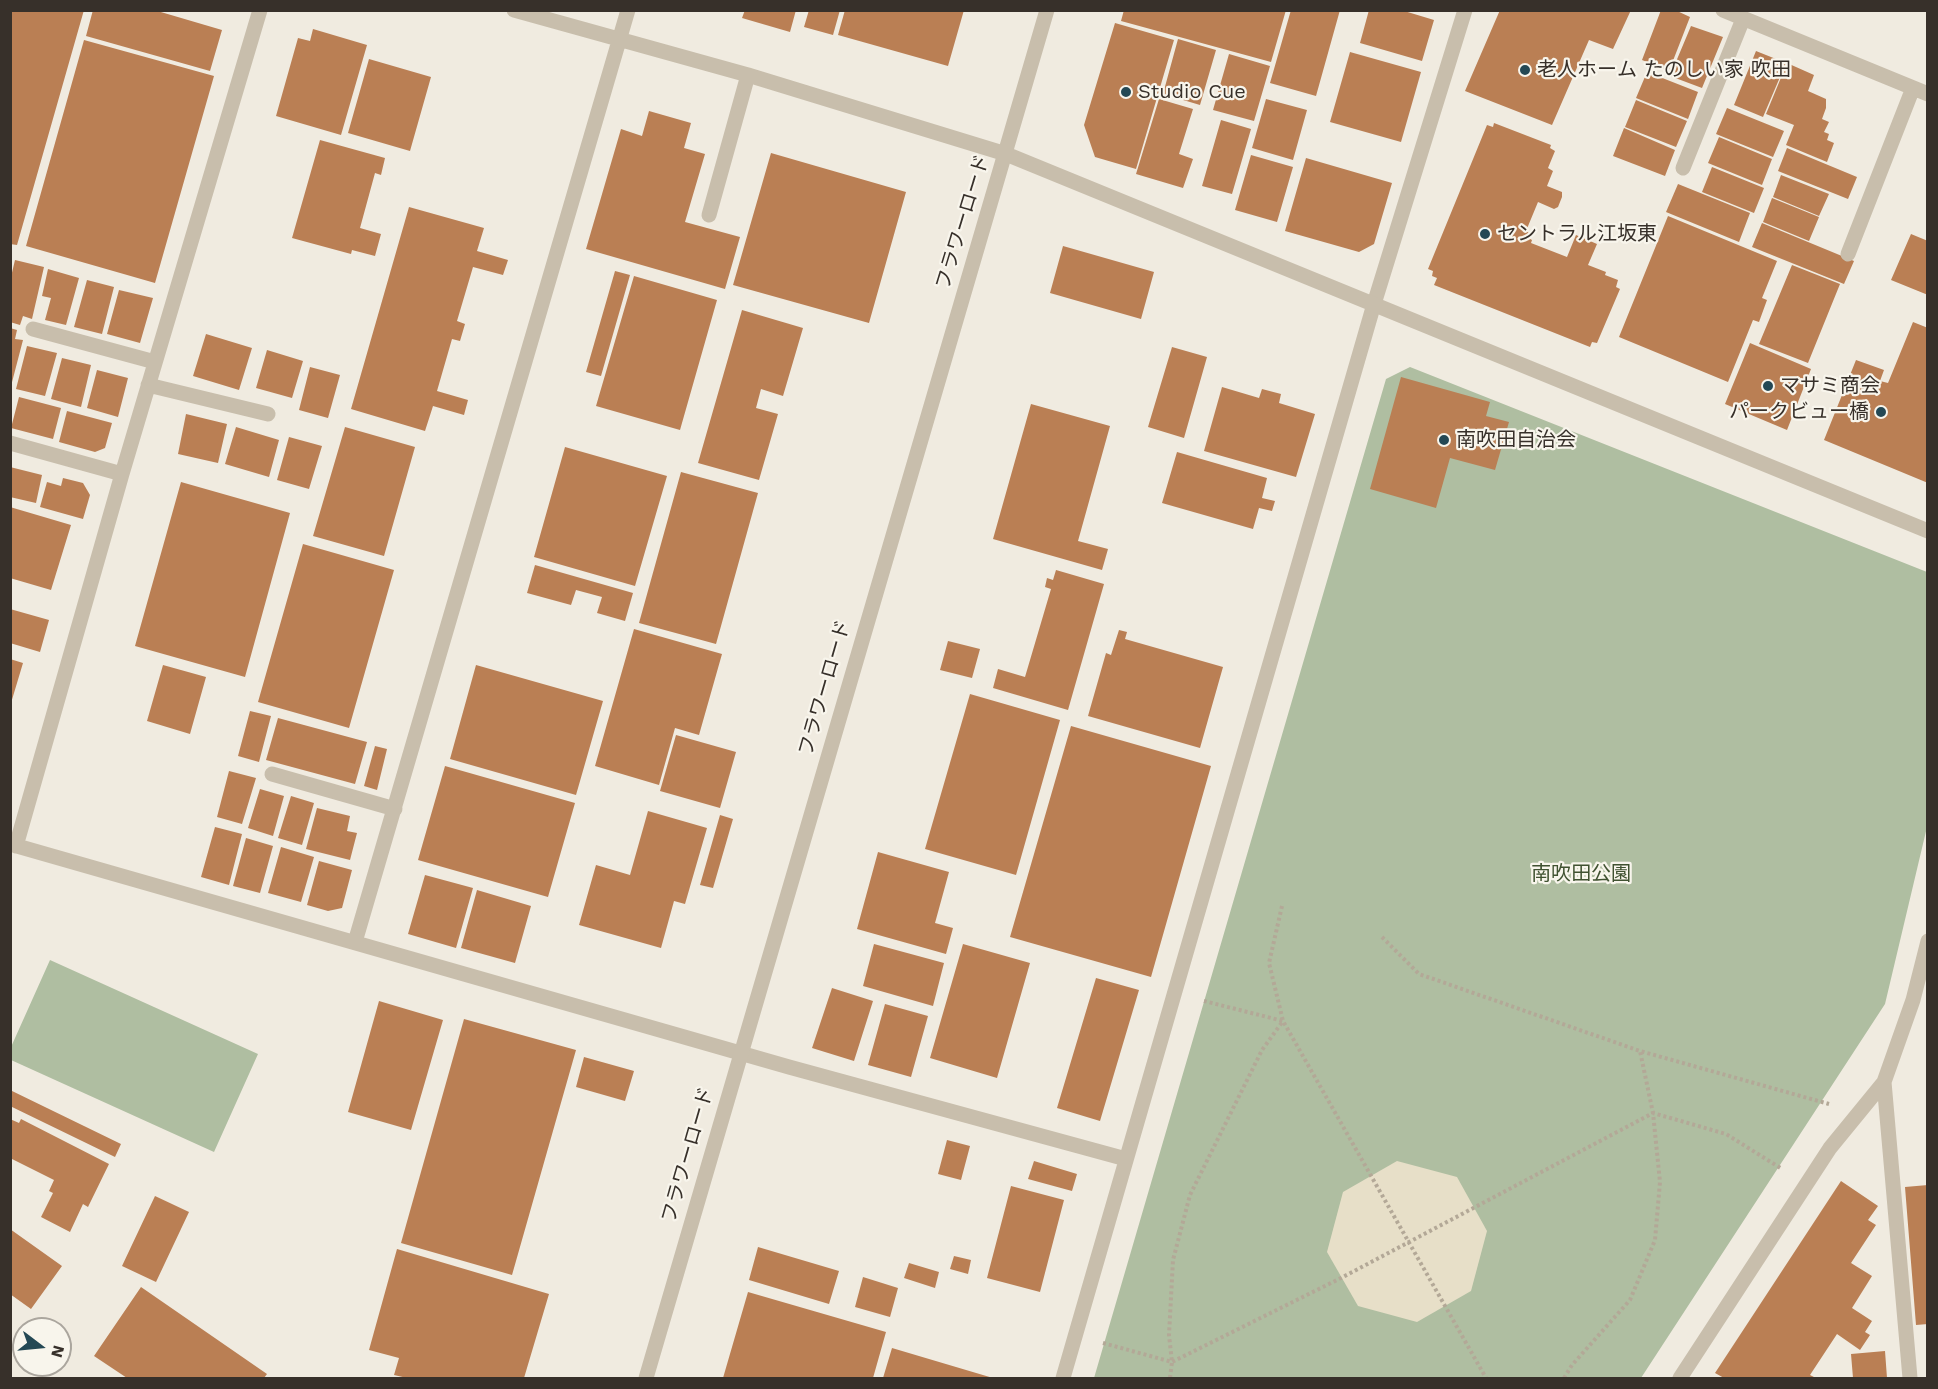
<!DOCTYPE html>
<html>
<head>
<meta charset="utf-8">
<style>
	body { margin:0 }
	#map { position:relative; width:1938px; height:1389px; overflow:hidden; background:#f0ebe0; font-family:"Work Sans",sans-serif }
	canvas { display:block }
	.frame { position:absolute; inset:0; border:12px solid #37302a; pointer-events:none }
	.north { position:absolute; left:12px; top:1317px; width:60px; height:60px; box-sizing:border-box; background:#f8f5ec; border:2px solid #aba69e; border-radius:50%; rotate:106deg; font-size:16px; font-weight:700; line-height:24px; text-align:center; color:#37302a }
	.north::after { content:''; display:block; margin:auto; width:21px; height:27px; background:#244854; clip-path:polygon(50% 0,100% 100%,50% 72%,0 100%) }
</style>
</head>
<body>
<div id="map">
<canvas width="1938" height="1389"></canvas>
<div class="frame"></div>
<div class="north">N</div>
</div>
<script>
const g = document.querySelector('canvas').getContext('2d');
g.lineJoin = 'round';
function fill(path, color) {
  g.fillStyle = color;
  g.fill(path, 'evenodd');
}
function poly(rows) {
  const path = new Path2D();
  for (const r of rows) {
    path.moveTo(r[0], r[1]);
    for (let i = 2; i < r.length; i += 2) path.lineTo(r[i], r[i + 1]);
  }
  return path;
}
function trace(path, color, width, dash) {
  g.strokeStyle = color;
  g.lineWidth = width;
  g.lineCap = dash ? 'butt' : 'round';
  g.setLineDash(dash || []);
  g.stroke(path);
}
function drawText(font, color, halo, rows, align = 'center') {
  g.font = font + ' "Work Sans","Noto Sans JP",sans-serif';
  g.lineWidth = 4.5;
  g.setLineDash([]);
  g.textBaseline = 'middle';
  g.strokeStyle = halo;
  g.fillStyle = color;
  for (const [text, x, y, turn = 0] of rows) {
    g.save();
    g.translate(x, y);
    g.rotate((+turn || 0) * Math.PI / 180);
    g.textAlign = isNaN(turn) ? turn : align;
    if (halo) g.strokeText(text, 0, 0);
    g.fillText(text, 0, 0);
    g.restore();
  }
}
fill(poly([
	[1410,367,1927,572,1927,827,1885,1004,1641,1378,1094,1378,1386,379],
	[50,960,258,1054,214,1152,11,1060,11,1047]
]), '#afbea1');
fill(poly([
	[1397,1161,1457,1177,1487,1231,1471,1291,1417,1322,1358,1306,1327,1252,1343,1192]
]), '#e7dfc8');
fill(poly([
	[10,10,84,10,17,245,10,244],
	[93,10,154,10,222,30,210,71,86,36],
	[745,10,796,10,790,32,742,18],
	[809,10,840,10,833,35,804,27],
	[845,10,964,10,948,66,838,35],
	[1124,10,1286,10,1271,62,1121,21],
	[1291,10,1340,10,1316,96,1270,83],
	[1369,10,1401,10,1434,20,1422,61,1360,43],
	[1500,10,1631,10,1613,49,1589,40,1552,125,1465,91],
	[1661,10,1675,10,1690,17,1669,71,1642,60],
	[1115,23,1174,40,1136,169,1095,157,1084,125],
	[1691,26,1723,37,1702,88,1670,76],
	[313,29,367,45,341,135,276,116,298,38,310,41],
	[1178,39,1216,50,1200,105,1163,94],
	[84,40,214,76,155,283,26,246],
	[1756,51,1786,63,1763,117,1734,105],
	[1350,52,1421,72,1401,142,1330,122],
	[1229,54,1270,66,1254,121,1213,110],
	[369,59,431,77,410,151,348,133],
	[1787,63,1814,75,1808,91,1826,99,1826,108,1822,119,1829,122,1824,132,1829,134,1827,140,1834,143,1827,162,1786,145,1794,125,1766,114],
	[1647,72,1698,92,1688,119,1636,98],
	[1159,99,1193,109,1179,154,1193,159,1183,188,1136,174],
	[1266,99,1307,110,1293,160,1252,148],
	[1636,100,1687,121,1676,147,1625,127],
	[1727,108,1784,131,1773,157,1716,134],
	[649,111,691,123,684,148,705,154,685,222,740,237,725,289,586,249,621,129,642,136],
	[1221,120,1251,129,1232,194,1202,186],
	[1494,123,1551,145,1550,148,1555,151,1548,168,1553,171,1547,186,1562,192,1562,197,1558,207,1554,209,1538,202,1526,231,1529,233,1527,237,1532,240,1531,243,1567,257,1576,235,1597,244,1588,265,1606,272,1605,275,1618,280,1616,287,1620,289,1597,343,1592,342,1590,347,1434,285,1437,278,1432,276,1433,271,1428,269,1487,125,1493,127],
	[1624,128,1675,150,1665,176,1613,156],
	[1719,137,1772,159,1762,185,1708,163],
	[320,140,385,158,381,175,375,173,360,228,381,234,375,256,352,250,351,254,292,238],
	[1787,148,1857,177,1848,199,1778,171],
	[771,153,906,192,869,323,733,285],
	[1251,155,1293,167,1277,222,1235,210],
	[1306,158,1392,183,1374,244,1359,252,1285,231],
	[1712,167,1764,188,1754,213,1702,192],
	[1781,175,1829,194,1819,216,1773,197],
	[1678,184,1750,213,1739,242,1666,212],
	[1772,198,1819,217,1809,241,1763,222],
	[409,207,484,228,477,251,508,260,503,275,473,267,457,321,465,324,460,341,452,339,437,391,468,400,464,415,433,406,425,431,351,409],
	[1668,216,1777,261,1762,298,1767,300,1759,322,1753,320,1728,382,1619,337],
	[1762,223,1854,261,1844,284,1752,247],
	[1911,234,1928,241,1928,295,1891,280],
	[1063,246,1154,272,1141,319,1050,293],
	[15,260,44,267,32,319,23,316,20,325,10,322,10,281],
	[1792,265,1840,284,1808,363,1759,344],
	[48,269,79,278,66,325,45,320,51,298,42,296],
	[615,271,630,275,601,376,586,372],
	[634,276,717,300,680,430,596,406],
	[87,280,114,287,102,334,74,327],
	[119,290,153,298,140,343,107,334],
	[742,310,803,328,783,396,761,389,756,408,778,414,759,480,698,463],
	[1913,322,1928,328,1928,483,1824,440,1856,360,1884,370,1880,381,1888,383],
	[10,328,17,330,15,339,23,340,11,386],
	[206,334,252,348,239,390,193,376],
	[1750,343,1811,369,1787,430,1725,404],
	[27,346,57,353,45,396,16,389],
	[1172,347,1207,357,1184,438,1148,427],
	[267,350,303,361,292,398,256,388],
	[62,358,91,365,81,407,51,399],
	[310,367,340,375,328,418,299,410],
	[97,370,128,378,118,417,87,408],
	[1401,377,1490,402,1486,416,1509,422,1495,470,1450,458,1436,508,1370,489],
	[1222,387,1259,398,1262,389,1281,394,1279,403,1315,414,1296,477,1204,451],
	[19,397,61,408,53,439,11,428],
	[1031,404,1110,426,1078,541,1108,549,1102,570,993,539],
	[67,411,112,423,105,448,95,452,59,442],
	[186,414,227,424,218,463,178,454],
	[236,427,279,440,269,477,225,464],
	[345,427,415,447,384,556,313,536],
	[289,437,322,446,309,489,277,480],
	[565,447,667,476,635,586,534,557],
	[1177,452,1267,478,1262,498,1275,501,1272,511,1259,508,1253,529,1162,503],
	[10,467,42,475,36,503,10,497],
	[681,472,758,493,716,644,639,623],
	[63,478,83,483,90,495,83,519,40,507,47,482,61,486],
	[181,482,290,513,245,677,135,646],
	[10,507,71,525,51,590,10,578],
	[303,544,394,570,349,728,258,702],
	[535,565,633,593,625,621,597,613,602,597,576,590,571,605,527,593],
	[1056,570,1104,584,1068,710,993,688,998,669,1025,677,1051,589,1045,587,1047,578,1053,580],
	[10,609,49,620,40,652,10,643],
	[634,629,722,654,699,735,675,728,659,785,595,766],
	[1119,630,1127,632,1125,639,1223,667,1200,748,1088,716,1106,653,1111,655],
	[948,641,980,649,972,678,940,670],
	[10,659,23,663,11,703,10,703],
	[163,665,206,677,190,734,147,721],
	[476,665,603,701,576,795,450,759],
	[970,694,1060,720,1016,875,925,849],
	[250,711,271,716,259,762,238,756],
	[278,718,367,742,355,784,266,760],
	[1071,726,1211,766,1151,977,1010,937],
	[676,735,736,752,720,808,660,791],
	[375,746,387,749,377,790,364,786],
	[445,766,575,803,548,897,418,860],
	[229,771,256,778,242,824,217,817],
	[260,789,284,796,273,836,248,828],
	[291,796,314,803,302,845,278,838],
	[317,808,350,816,347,831,357,833,350,860,306,849],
	[648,811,707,828,685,904,674,901,661,948,579,925,596,865,630,875],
	[720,815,733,819,713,888,700,885],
	[215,827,242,834,229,885,201,877],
	[246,838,273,846,260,893,233,886],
	[281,847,314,857,301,902,268,893],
	[878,852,949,872,935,923,953,928,946,954,857,929],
	[319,861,352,870,342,908,328,911,307,905],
	[425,875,473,888,456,948,408,934],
	[477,890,531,906,515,963,461,948],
	[874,944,944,963,933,1006,863,986],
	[963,944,1030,963,997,1078,930,1058],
	[1096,978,1139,990,1100,1121,1057,1108],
	[832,988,873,1001,854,1061,812,1048],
	[379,1001,443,1020,411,1130,348,1112],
	[885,1004,928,1016,911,1077,868,1065],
	[464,1019,576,1050,512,1275,401,1243],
	[584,1057,634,1071,625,1101,576,1087],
	[10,1090,121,1144,115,1157,10,1106],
	[10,1119,19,1123,21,1119,109,1164,88,1207,83,1204,70,1232,41,1217,53,1193,49,1191,54,1180,10,1158],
	[947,1140,970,1146,961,1180,938,1174],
	[1034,1161,1077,1174,1072,1191,1028,1179],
	[1841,1181,1878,1206,1868,1220,1876,1225,1851,1263,1872,1276,1852,1308,1872,1321,1865,1332,1870,1335,1860,1350,1837,1334,1810,1375,1816,1378,1724,1378,1715,1373],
	[1928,1185,1928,1324,1916,1325,1905,1187],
	[1011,1186,1064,1200,1040,1292,987,1278],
	[155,1196,189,1212,156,1282,122,1266],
	[10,1229,62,1266,31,1309,10,1294],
	[758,1247,839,1271,829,1304,749,1280],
	[397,1249,549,1294,524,1378,407,1378,394,1375,399,1358,369,1350],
	[954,1256,971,1260,968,1274,950,1269],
	[909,1263,939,1272,935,1288,904,1278],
	[863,1277,898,1288,890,1317,855,1307],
	[141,1287,267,1374,264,1378,127,1378,94,1356],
	[748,1292,886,1332,873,1378,723,1378],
	[892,1348,993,1378,883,1378],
	[1885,1351,1887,1378,1853,1378,1851,1354]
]), '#ba7f54');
trace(poly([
	[1282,906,1269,963,1283,1021,1486,1378],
	[1382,937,1419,974,1640,1051,1829,1104],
	[1103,1343,1172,1362,1341,1278,1653,1113,1726,1134,1782,1169],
	[1170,1378,1172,1362,1169,1335,1173,1260,1190,1195,1262,1050,1283,1021,1204,1001],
	[1564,1378,1572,1365,1630,1300,1655,1240,1660,1182,1653,1113,1640,1051]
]), '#b3a897', 4, [3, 3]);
trace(poly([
	[514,10,748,75,1006,154],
	[1723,10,1928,94],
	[1683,168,1743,19],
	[709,215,748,75],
	[1848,254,1913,88],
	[33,329,155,362],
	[148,385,268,414],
	[10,443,122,474],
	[272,774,395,809],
	[10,844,789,1067,1126,1159],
	[16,846,122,474,260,10],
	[355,942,628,10],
	[1884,1082,1910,1378],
	[1063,1378,1374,304,1465,10],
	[1680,1378,1830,1148,1884,1082,1913,1000,1928,941]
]), '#c8beac', 15);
trace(poly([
	[1006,154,1928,531],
	[646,1378,1047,10]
]), '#c8beac', 15);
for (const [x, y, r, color] of [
	[1525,70,6,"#244854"],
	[1126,92,6,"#244854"],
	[1485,234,6,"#244854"],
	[1768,386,6,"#244854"],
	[1881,412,6,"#244854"],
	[1444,440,6,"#244854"]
]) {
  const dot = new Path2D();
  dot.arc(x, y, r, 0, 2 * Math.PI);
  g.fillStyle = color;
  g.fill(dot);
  trace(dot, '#f8f5ec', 2);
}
drawText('20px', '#37302a', '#f8f5ec', [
	["老人ホーム たのしい家 吹田",1537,70],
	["Studio Cue",1138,92],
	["セントラル江坂東",1497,234],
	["マサミ商会",1780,386],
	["パークビュー橋",1869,412,"right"],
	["南吹田自治会",1456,440]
], 'left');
drawText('20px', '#37302a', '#f8f5ec', [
	["フラワーロード",963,222,-73],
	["フラワーロード",825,688,-74],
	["フラワーロード",688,1155,-74]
]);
drawText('20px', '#405231', '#f8f5ec', [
	["南吹田公園",1581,874]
]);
</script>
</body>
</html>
